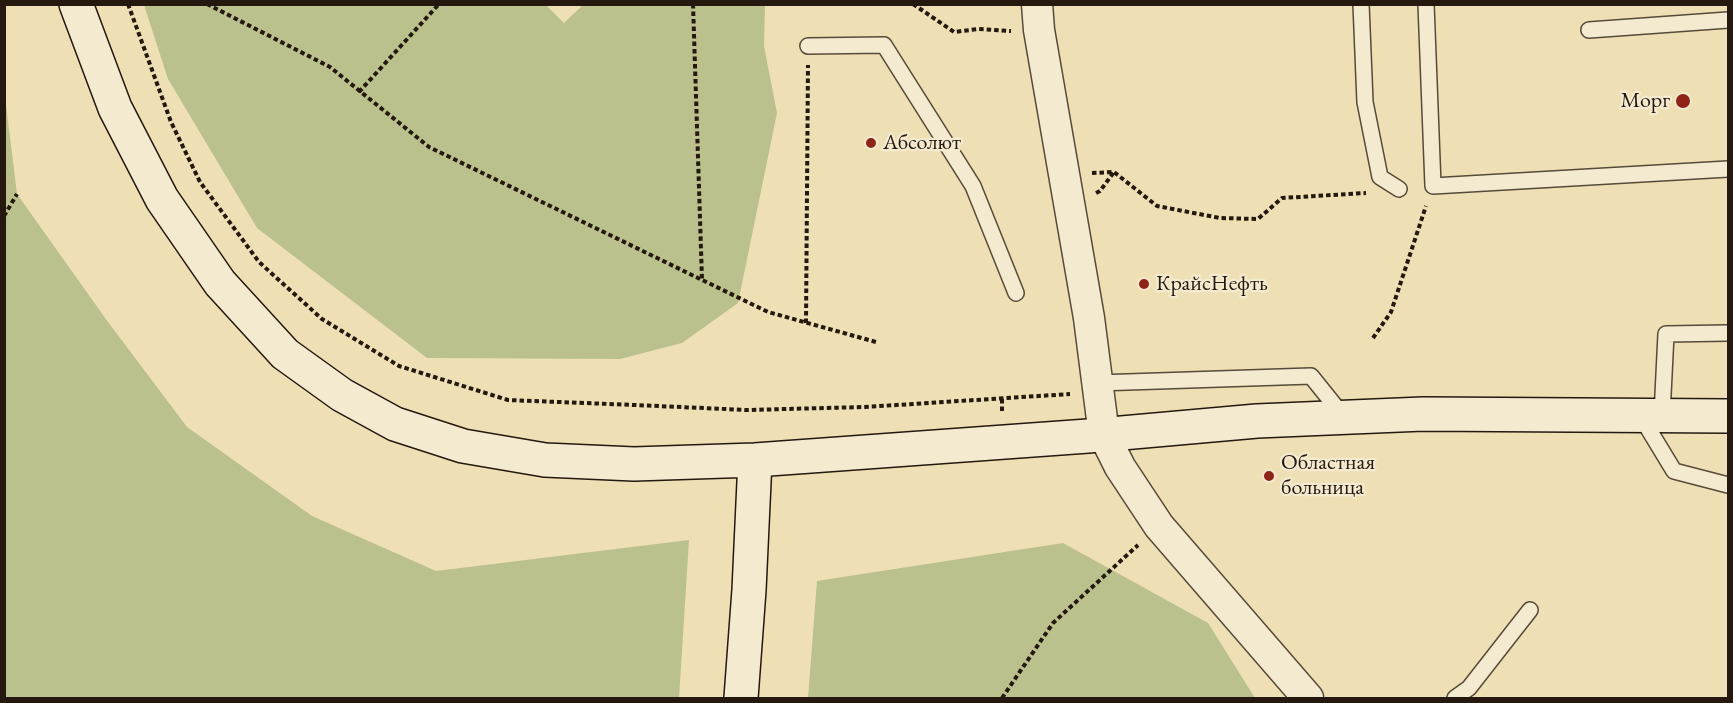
<!DOCTYPE html>
<html>
<head>
<meta charset="utf-8">
<style>
	body { margin:0 }
	#map { position:relative; width:1733px; height:703px; overflow:hidden; background:#eedfb5; font-family:"EB Garamond",serif }
	canvas { display:block }
	.frame { position:absolute; inset:0; border:6px solid #24180f; pointer-events:none }
</style>
</head>
<body>
<div id="map">
<canvas width="1733" height="703"></canvas>
<div class="frame"></div>
</div>
<script>
const g = document.querySelector('canvas').getContext('2d');
g.lineJoin = 'round';
function fill(path, color) {
  g.fillStyle = color;
  g.fill(path, 'evenodd');
}
function poly(rows) {
  const path = new Path2D();
  for (const r of rows) {
    path.moveTo(r[0], r[1]);
    for (let i = 2; i < r.length; i += 2) path.lineTo(r[i], r[i + 1]);
  }
  return path;
}
function trace(path, color, width, dash) {
  g.strokeStyle = color;
  g.lineWidth = width;
  g.lineCap = dash ? 'butt' : 'round';
  g.setLineDash(dash || []);
  g.stroke(path);
}
function drawText(font, color, halo, rows, align = 'center') {
  g.font = font + ' "EB Garamond",serif';
  g.lineWidth = 4.5;
  g.setLineDash([]);
  g.textBaseline = 'middle';
  g.strokeStyle = halo;
  g.fillStyle = color;
  for (const [text, x, y, turn = 0] of rows) {
    g.save();
    g.translate(x, y);
    g.rotate((+turn || 0) * Math.PI / 180);
    g.textAlign = isNaN(turn) ? turn : align;
    if (halo) g.strokeText(text, 0, 0);
    g.fillText(text, 0, 0);
    g.restore();
  }
}
fill(poly([
	[545,4,564,23,583,5,765,5,764,46,777,113,738,303,682,343,620,359,427,358,257,228,168,79,144,5],
	[5,97,17,194,108,322,187,427,312,516,436,571,689,540,679,698,5,698],
	[1063,543,1208,623,1255,698,808,698,817,581]
]), '#bac18c');
const lane = poly([
	[1361,4,1365,102,1380,177,1399,189],
	[1426,4,1433,186,1728,169],
	[1589,30,1728,20],
	[808,46,884,45,973,186,1016,293],
	[1097,383,1311,376,1344,417],
	[1640,415,1674,471,1728,485],
	[1662,415,1666,334,1728,333],
	[1455,698,1469,688,1530,610]
]);
const street = poly([
	[1037,4,1039,30,1089,318,1104,435,1120,467,1159,526,1308,698]
]);
const secondary = poly([
	[76,4,115,108,162,199,220,283,285,354,342,395,395,424,463,446,545,460,634,464,755,460,1088,436,1257,421,1423,414,1728,416],
	[741,698,749,590,755,460]
]);
trace(lane, '#564a38', 18);
trace(street, '#564a38', 33);
trace(secondary, '#24180f', 36);
trace(poly([
	[128,4,171,122,200,182,259,262,322,319,399,366,508,400,635,405,747,410,865,407,1070,394],
	[207,4,330,67,429,147,768,312,876,342],
	[693,4,702,280],
	[913,4,954,32,978,29,1011,31],
	[359,92,439,4],
	[1092,173,1114,172,1157,206,1220,218,1258,219,1282,198,1366,193],
	[1096,193,1100,191,1114,172],
	[4,216,17,194],
	[806,323,808,65],
	[1373,338,1391,312,1426,206],
	[1002,399,1002,414],
	[1002,698,1053,623,1138,545]
]), '#24180f', 4, [4.5, 3]);
trace(lane, '#f4eacf', 15);
trace(street, '#f4eacf', 30);
trace(secondary, '#f4eacf', 33);
for (const [x, y, r, color] of [
	[1683,101,8,"#8f2418"],
	[871,143,6,"#8f2418"],
	[1144,284,6,"#8f2418"],
	[1269,476,6,"#8f2418"]
]) {
  const dot = new Path2D();
  dot.arc(x, y, r, 0, 2 * Math.PI);
  g.fillStyle = color;
  g.fill(dot);
  trace(dot, '#f4eacf', 2);
}
drawText('22px', '#24180f', '#f4eacf', [
	["Морг",1670,101,"right"],
	["Абсолют",883,143],
	["КрайсНефть",1156,284],
	["Областная",1281,463],
	["больница",1281,488]
], 'left');
</script>
</body>
</html>
